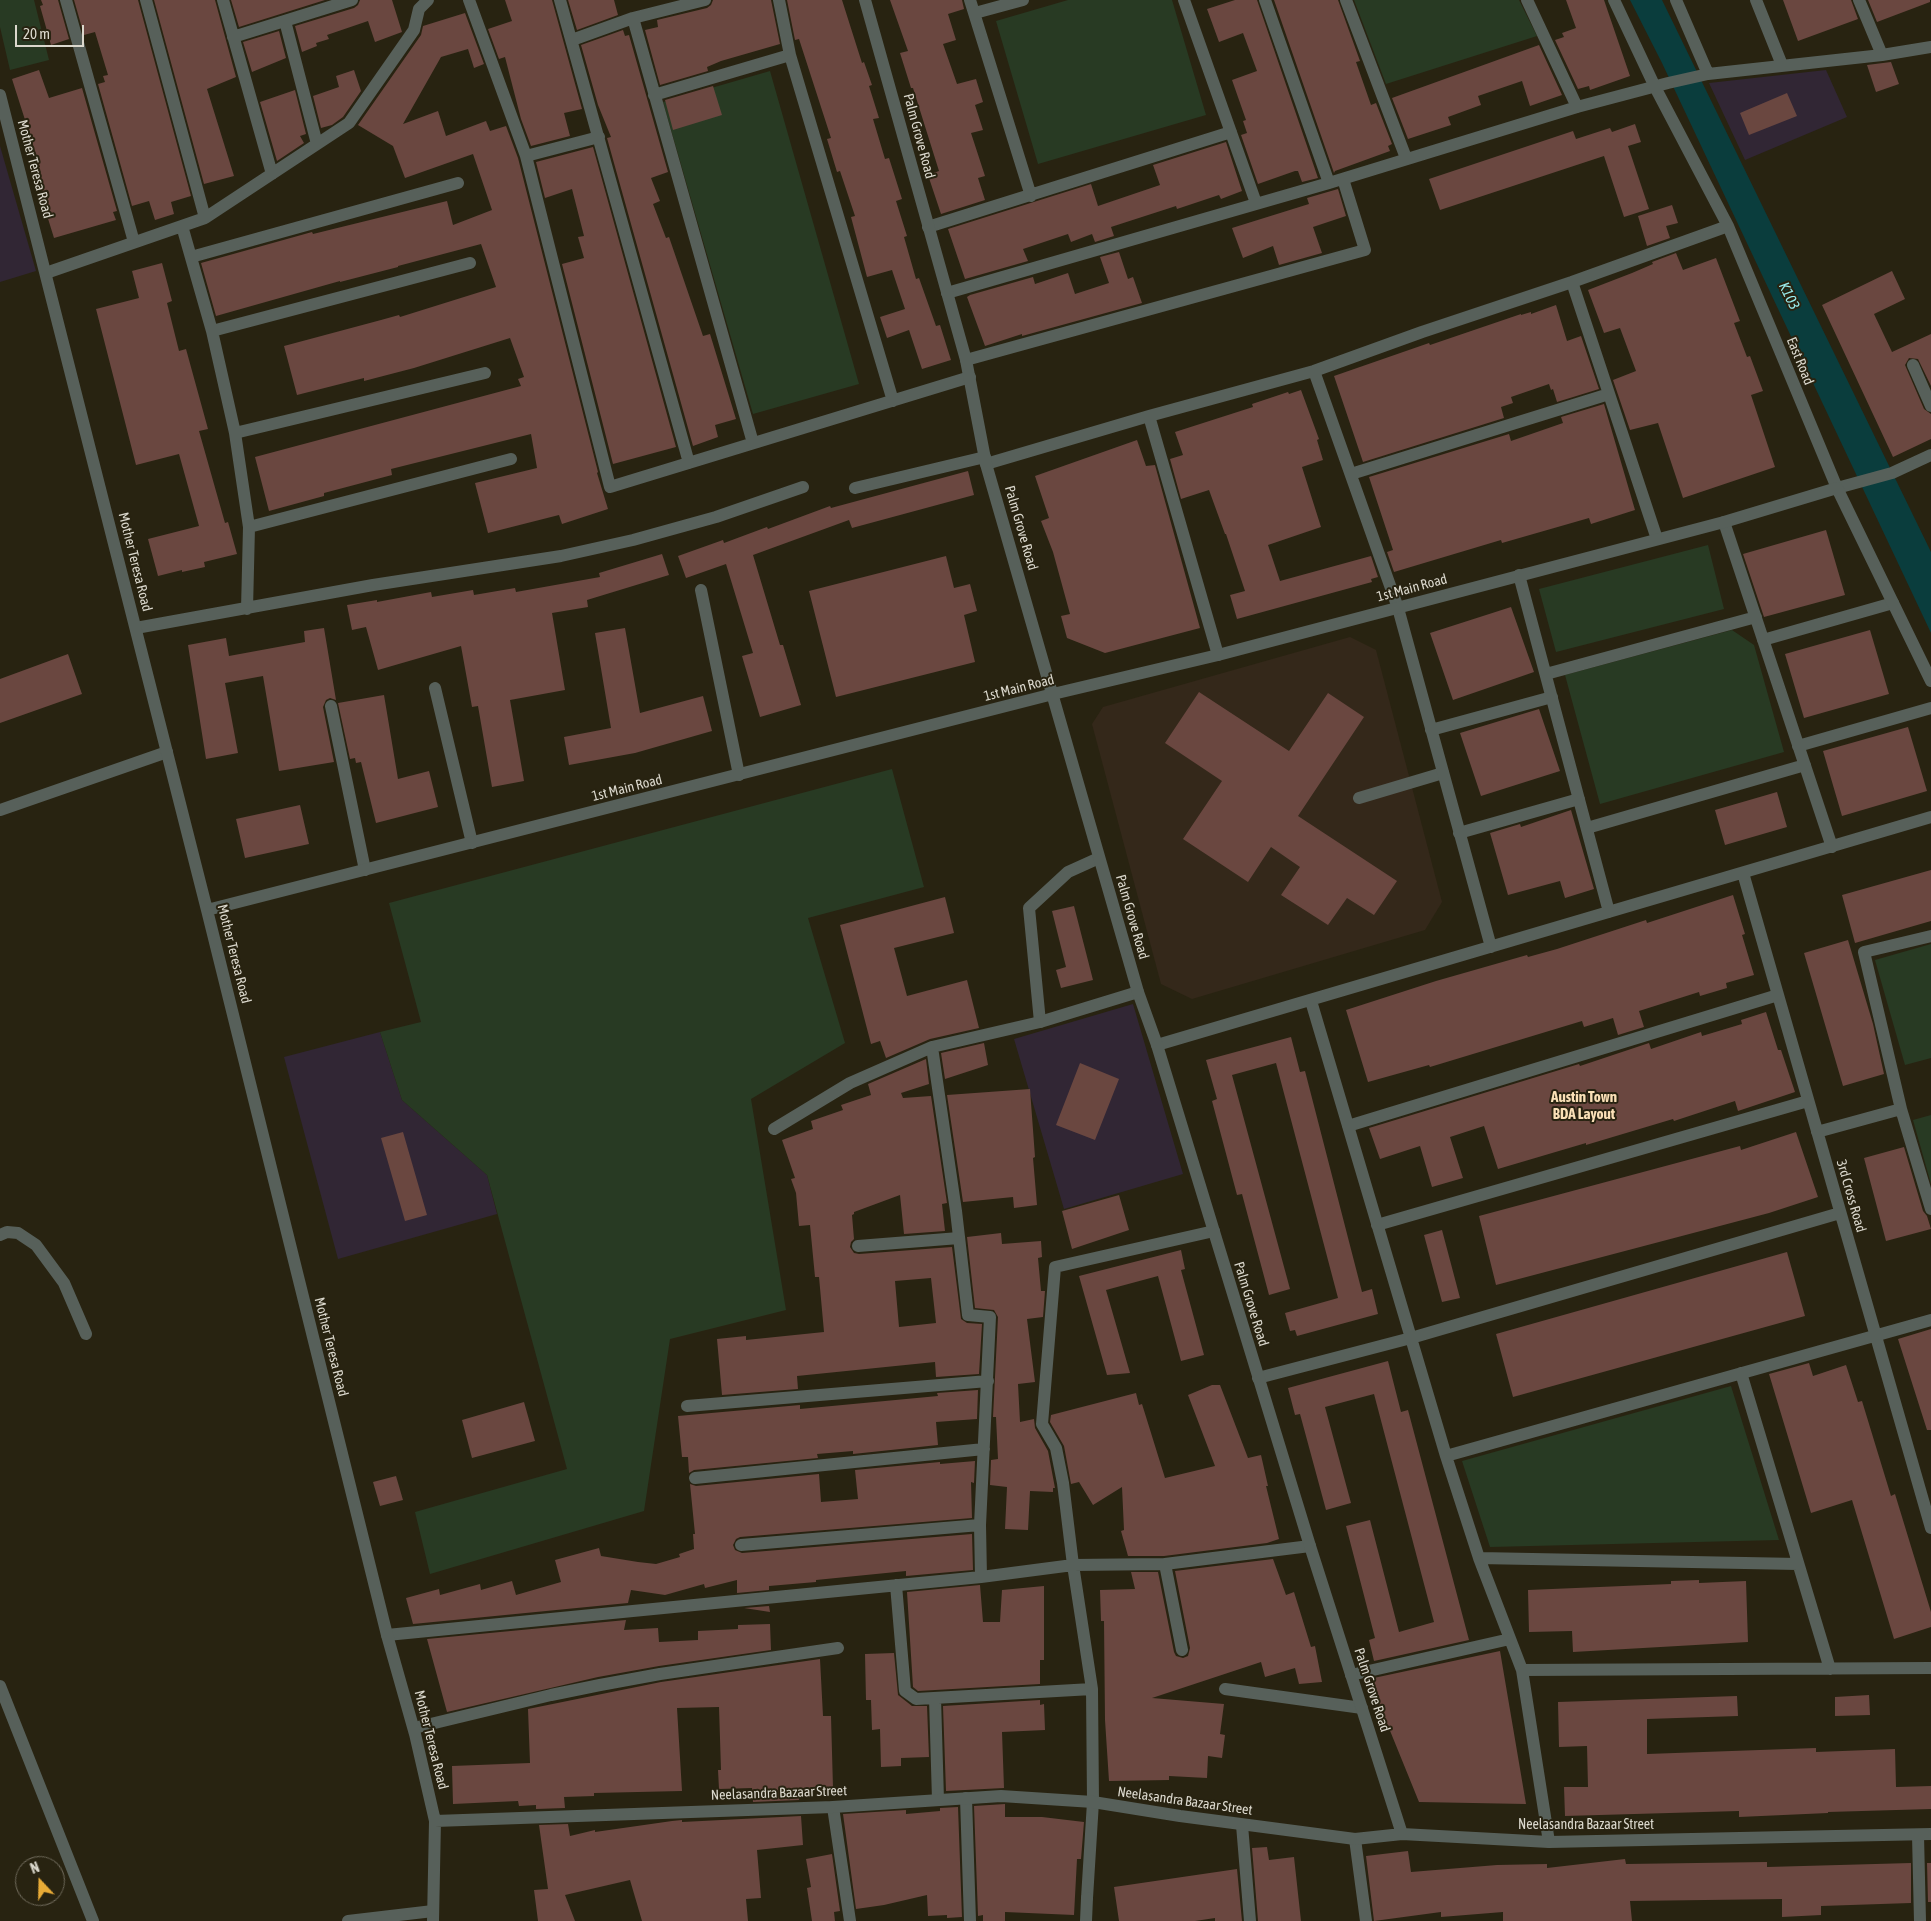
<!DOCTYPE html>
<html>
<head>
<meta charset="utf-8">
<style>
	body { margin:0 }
	#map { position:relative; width:1931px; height:1921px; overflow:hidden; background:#282311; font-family:"Asap Condensed",sans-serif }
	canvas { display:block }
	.north { position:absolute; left:15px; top:1856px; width:50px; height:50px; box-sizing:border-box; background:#282311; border:1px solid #706b5c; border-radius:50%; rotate:339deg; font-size:14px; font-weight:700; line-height:20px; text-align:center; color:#dbd8cd }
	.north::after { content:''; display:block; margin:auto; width:18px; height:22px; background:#e8ab37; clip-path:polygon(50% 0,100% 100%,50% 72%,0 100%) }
	.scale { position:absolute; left:15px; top:25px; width:69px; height:22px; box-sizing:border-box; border:2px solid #dbd8cd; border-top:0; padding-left:6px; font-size:15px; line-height:18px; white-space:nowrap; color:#dbd8cd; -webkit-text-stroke:4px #282311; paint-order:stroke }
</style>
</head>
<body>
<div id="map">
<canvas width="1931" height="1921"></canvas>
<div class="north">N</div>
<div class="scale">20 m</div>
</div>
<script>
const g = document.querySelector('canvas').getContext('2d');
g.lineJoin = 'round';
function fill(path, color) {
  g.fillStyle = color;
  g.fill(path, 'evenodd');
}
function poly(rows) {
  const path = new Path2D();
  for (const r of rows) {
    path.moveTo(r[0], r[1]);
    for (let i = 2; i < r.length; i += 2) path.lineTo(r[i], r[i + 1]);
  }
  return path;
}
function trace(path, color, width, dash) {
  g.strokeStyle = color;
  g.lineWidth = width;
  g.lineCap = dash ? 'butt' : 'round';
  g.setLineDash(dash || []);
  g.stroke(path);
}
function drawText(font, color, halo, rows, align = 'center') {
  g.font = font + ' "Asap Condensed",sans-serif';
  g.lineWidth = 4;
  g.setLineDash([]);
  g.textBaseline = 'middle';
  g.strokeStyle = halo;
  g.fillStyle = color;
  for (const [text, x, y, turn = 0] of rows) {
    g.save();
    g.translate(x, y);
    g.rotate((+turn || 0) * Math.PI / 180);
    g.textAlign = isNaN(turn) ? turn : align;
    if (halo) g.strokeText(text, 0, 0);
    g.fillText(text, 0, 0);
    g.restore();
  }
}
fill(poly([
	[1350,637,1376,650,1442,902,1425,930,1192,999,1161,984,1092,724,1103,707]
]), '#34281a');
fill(poly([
	[1826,70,1847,117,1745,160,1709,83],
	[0,146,36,271,0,282],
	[1133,1004,1183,1174,1064,1209,1014,1039],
	[380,1032,402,1100,487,1175,497,1214,338,1259,284,1057]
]), '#312634');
fill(poly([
	[0,0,34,0,49,60,10,70,0,27],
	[1068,0,1172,0,1206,115,1038,164,996,21],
	[1354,0,1519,0,1537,36,1386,84],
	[770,71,859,384,753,414,663,102],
	[1708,545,1724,609,1556,652,1539,589],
	[1732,630,1754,645,1784,752,1600,804,1565,675],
	[892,769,924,887,808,918,845,1043,751,1099,786,1310,670,1339,644,1511,430,1574,415,1512,567,1469,487,1175,402,1100,380,1032,421,1022,389,903],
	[1931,944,1931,1058,1905,1065,1875,960],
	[1931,1115,1931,1184,1913,1120],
	[1731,1386,1779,1540,1490,1547,1462,1461]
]), '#283a23');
fill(poly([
	[1630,0,1662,0,1931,552,1931,633,1662,63]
]), '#0a3d3d');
fill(poly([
	[41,0,58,0,69,39,51,45,40,6,43,5],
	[74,0,138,0,191,196,171,202,174,214,155,220,149,201,132,206,98,84,105,82,103,76,108,75,95,32,84,35],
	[154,0,215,0,236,77,207,89,234,176,204,184],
	[231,0,325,0,239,27],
	[360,0,392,0,402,32,375,42,368,21,327,35,329,39,316,43,317,46,302,52,295,26,354,8,358,5],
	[505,0,552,0,582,109,564,113,570,136,531,146,521,119,505,57,499,59,488,29,512,21],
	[568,0,614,0,618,15,577,30],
	[713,0,771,0,780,44,721,61,707,67,708,71,660,85,645,30,658,27,657,20,707,8,711,5],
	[787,0,842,0,862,63,864,62,872,85,869,86,879,118,873,119,885,159,889,158,902,199,896,201,907,236,904,237,916,279,919,278,936,326,940,325,951,360,922,369,909,330,887,338,880,317,905,309,892,270,867,277,851,217,855,216,840,171,837,172,827,139,831,138,799,39,795,40],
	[890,0,962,0,964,9,948,14,956,40,943,44,957,84,976,79,983,102,975,105,983,130,971,133,985,176,978,178,985,200,941,214,928,175,939,171,913,88,911,88,900,53,908,51],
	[1235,0,1257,0,1318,178,1302,182,1298,171,1295,171,1258,184,1241,135,1247,133,1243,121,1246,120,1232,80,1257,71,1243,33,1219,42,1207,9],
	[1274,0,1338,0,1360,61,1356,62,1371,105,1376,103,1392,144,1388,146,1390,151,1335,171,1334,173],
	[1566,0,1604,0,1630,76,1590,90,1589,86,1578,89,1555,40,1564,37,1562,33,1576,28],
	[1783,0,1851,0,1858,19,1798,41],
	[1868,0,1930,0,1930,2,1877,22],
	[465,13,484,64,474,68,468,49,441,57,403,124,438,111,446,136,486,121,490,131,506,126,518,158,598,472,597,473,608,509,562,524,559,515,488,533,475,483,537,468,531,434,391,469,392,475,324,493,324,496,269,511,255,457,521,386,518,379,524,377,510,338,414,368,364,381,364,378,297,395,284,346,381,320,399,315,400,317,496,287,481,244,398,266,398,267,340,282,340,281,216,316,201,263,312,232,313,234,447,201,453,225,492,210,473,154,405,178,393,146,358,125,421,35,423,26],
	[623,30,625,36,629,35,668,172,651,178,660,201,653,204,666,238,669,237,703,336,710,334,736,419,715,425,718,437,693,446,607,138,611,137,598,105,581,45],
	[279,31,286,58,252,72,243,42],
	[1539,45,1562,95,1530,106,1522,81,1478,96,1481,105,1448,117,1451,125,1408,139,1392,98],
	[1891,62,1899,84,1876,92,1867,65],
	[39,70,49,98,82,88,117,211,113,212,116,220,54,238,41,196,43,196,41,190,44,189,37,168,40,167,12,79],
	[354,70,361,91,343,117,332,125,321,128,313,96,339,87,336,76],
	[713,86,722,115,673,130,665,100],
	[295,90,306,134,300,136,304,143,277,161,260,102],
	[1787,93,1797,116,1749,135,1740,113],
	[1635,124,1641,142,1628,146,1649,209,1624,217,1604,156,1440,210,1429,179,1573,131,1576,139,1610,128,1612,132],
	[1226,142,1242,191,1221,199,1219,195,1177,209,1176,206,1111,227,1114,236,1095,242,1092,234,1071,242,1068,234,1023,249,1028,261,965,279,948,229,1091,184,1098,206,1160,185,1153,165],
	[593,147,676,447,613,464,562,264,584,258,578,237,584,236,572,189,545,198,536,162],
	[1338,189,1346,216,1313,227,1322,253,1279,265,1273,246,1243,258,1232,228,1309,204,1307,198],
	[1672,205,1678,223,1666,226,1670,238,1647,246,1638,216],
	[1119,252,1128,279,1133,277,1142,303,1022,336,1022,334,985,346,967,297,970,295,1033,277,1035,284,1068,273,1075,294,1109,283,1100,257],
	[1676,253,1683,270,1716,258,1740,321,1734,323,1747,357,1750,356,1763,391,1751,395,1775,467,1683,498,1658,423,1630,430,1613,380,1636,371,1620,328,1604,333,1588,290,1632,273,1653,264,1652,262],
	[162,263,172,301,167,303,179,351,186,349,208,429,199,431,225,523,228,522,237,554,204,562,205,567,182,572,182,570,158,576,148,539,199,526,179,454,136,465,96,309,139,298,132,271],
	[1892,271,1905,299,1874,314,1892,352,1931,334,1931,386,1918,359,1909,358,1905,365,1924,409,1931,414,1931,439,1893,457,1822,305],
	[1556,305,1567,341,1581,336,1599,389,1557,402,1553,389,1551,390,1549,384,1511,397,1513,403,1501,407,1504,418,1363,462,1334,376,1429,343,1430,345,1521,314,1521,315,1531,312,1531,314],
	[1301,390,1319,439,1317,440,1323,460,1302,467,1321,527,1268,545,1280,581,1371,556,1378,577,1371,579,1372,582,1237,619,1230,595,1245,591,1226,534,1225,534,1209,490,1181,499,1170,459,1183,455,1175,432,1253,407,1252,404,1288,392,1289,394],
	[1604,404,1635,510,1591,524,1589,518,1502,543,1501,540,1394,572,1387,552,1393,550,1369,477,1509,434,1511,441,1563,423,1561,417],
	[1137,440,1146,466,1155,465,1200,628,1105,653,1067,638,1061,616,1070,614,1053,552,1041,521,1049,518,1035,476],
	[968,471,974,495,852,528,849,520,753,555,780,645,783,645,801,705,760,717,742,656,753,653,726,564,686,578,678,556,723,540,724,543,767,527,768,529,830,506,831,508],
	[1826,530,1845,595,1764,617,1743,554],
	[662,554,669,575,587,600,588,607,552,613,565,690,510,700,524,781,492,787,478,706,472,707,461,646,378,670,366,627,352,630,347,605,377,600,377,602,431,592,432,597,473,590,474,595,515,588,516,592,600,577,599,573],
	[946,556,954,588,970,584,977,611,964,615,975,662,836,697,809,591],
	[1511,607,1534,672,1453,700,1430,633],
	[324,628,336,700,330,698,326,700,323,707,334,762,279,771,263,676,225,683,238,753,206,759,188,645,226,638,229,656,305,642,304,631],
	[625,628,640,713,703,696,712,731,635,753,569,765,564,737,611,728,595,633],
	[1870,630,1889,694,1804,718,1785,654],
	[68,654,82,694,0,723,0,679],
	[1199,692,1289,751,1328,693,1364,717,1298,816,1397,881,1374,915,1347,898,1328,925,1281,895,1300,867,1271,847,1248,882,1183,839,1222,781,1165,743],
	[384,695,398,779,429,771,438,807,376,823,361,762,356,763,355,758,350,759,338,703],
	[1539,709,1560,771,1481,796,1460,733],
	[1908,727,1927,791,1842,816,1823,751],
	[1777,792,1787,827,1725,845,1715,810],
	[300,805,309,844,245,858,236,819],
	[1571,810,1594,889,1565,898,1560,881,1508,895,1490,833,1520,824,1521,827],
	[1931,870,1931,921,1855,943,1842,895],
	[1733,895,1745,934,1742,935,1754,975,1726,983,1727,988,1700,996,1699,992,1639,1011,1644,1027,1618,1035,1613,1018,1584,1027,1582,1021,1430,1067,1429,1065,1368,1082,1346,1010,1436,981,1527,955,1528,957,1557,949,1646,920,1647,923],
	[945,897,954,933,894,948,907,996,967,980,979,1028,930,1039,886,1058,880,1041,871,1044,840,925],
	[1074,906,1093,980,1061,988,1056,970,1066,967,1052,911],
	[1848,940,1873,1024,1884,1074,1843,1086,1804,953],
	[1766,1012,1778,1050,1781,1050,1795,1092,1738,1111,1735,1101,1674,1121,1673,1119,1586,1145,1586,1143,1498,1169,1484,1126,1450,1137,1463,1178,1432,1187,1420,1146,1380,1159,1369,1128,1579,1064,1580,1066,1649,1043,1651,1049,1701,1032,1702,1036,1742,1024,1741,1020],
	[1291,1037,1300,1072,1305,1071,1362,1292,1372,1289,1378,1314,1297,1336,1295,1330,1290,1331,1285,1313,1338,1298,1276,1063,1232,1075,1290,1289,1269,1295,1242,1194,1237,1195,1212,1101,1217,1099,1206,1060],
	[984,1043,988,1065,945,1079,941,1053],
	[926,1059,929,1084,901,1093,903,1098,931,1096,947,1203,942,1204,945,1231,904,1234,900,1195,854,1212,854,1214,852,1215,854,1239,851,1242,850,1247,854,1253,859,1254,952,1247,961,1319,967,1323,982,1324,979,1374,936,1377,935,1362,797,1376,798,1389,722,1395,717,1339,746,1336,746,1340,824,1332,819,1277,815,1277,810,1225,799,1226,796,1193,791,1179,795,1178,782,1140,813,1129,811,1121,843,1110,841,1105,871,1095,868,1084],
	[931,1278,936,1323,899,1327,895,1281],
	[1080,1063,1119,1079,1095,1140,1056,1125],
	[1030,1089,1035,1157,1033,1158,1037,1205,1014,1208,1013,1197,963,1202,947,1095],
	[403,1132,427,1215,405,1221,381,1138],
	[1796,1132,1818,1197,1769,1213,1496,1285,1479,1216,1740,1146,1741,1150],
	[1904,1147,1923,1211,1927,1216,1931,1229,1886,1241,1864,1158],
	[1119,1195,1129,1230,1072,1249,1062,1211],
	[1442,1230,1460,1298,1442,1302,1424,1235],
	[1001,1233,1002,1244,1041,1241,1042,1257,1038,1258,1041,1291,1045,1291,1043,1317,1027,1319,1035,1382,1018,1384,1020,1422,1034,1419,1035,1428,1048,1451,1055,1488,1053,1488,1053,1492,1030,1491,1028,1530,1005,1529,1007,1487,990,1485,991,1460,998,1459,996,1417,993,1417,998,1317,994,1310,975,1308,967,1237],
	[1181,1250,1185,1269,1181,1270,1204,1355,1181,1361,1158,1276,1106,1290,1130,1373,1107,1375,1079,1276],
	[1787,1252,1805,1316,1513,1397,1496,1334],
	[1931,1329,1931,1430,1927,1430,1898,1339],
	[1388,1361,1401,1412,1408,1410,1469,1640,1374,1661,1369,1640,1375,1638,1346,1526,1370,1520,1399,1632,1434,1622,1374,1394,1325,1407,1351,1503,1326,1510,1300,1414,1295,1415,1288,1388],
	[1809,1363,1813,1376,1846,1365,1858,1402,1862,1401,1891,1496,1895,1494,1931,1612,1931,1627,1894,1639,1852,1500,1811,1513,1769,1374],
	[1212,1385,1220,1385,1248,1458,1261,1455,1268,1486,1266,1486,1279,1539,1267,1543,1164,1556,1128,1556,1121,1531,1124,1530,1122,1487,1093,1505,1079,1482,1071,1484,1064,1446,1050,1422,1051,1415,1136,1393,1139,1405,1142,1404,1165,1478,1215,1466,1188,1395],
	[978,1390,977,1419,936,1422,938,1445,853,1454,853,1451,817,1454,818,1458,694,1470,689,1473,688,1457,682,1457,678,1416,800,1405,800,1409,938,1396,937,1393],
	[524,1402,535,1441,472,1458,462,1420],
	[975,1461,974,1483,971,1482,972,1518,740,1537,736,1539,733,1545,735,1550,742,1553,972,1534,973,1570,906,1576,906,1571,816,1580,816,1582,769,1586,769,1590,737,1593,737,1580,705,1588,704,1584,665,1595,631,1590,628,1603,413,1624,406,1598,439,1589,440,1595,480,1584,481,1590,512,1581,516,1595,561,1582,555,1560,599,1548,601,1556,638,1562,656,1564,680,1557,679,1554,694,1549,693,1534,695,1534,690,1484,696,1486,819,1474,821,1502,858,1499,855,1470,940,1462,940,1464],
	[396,1476,403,1500,380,1506,373,1482],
	[1273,1559,1286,1595,1294,1592,1311,1647,1315,1646,1322,1682,1299,1684,1295,1668,1265,1677,1261,1662,1152,1698,1224,1704,1220,1734,1225,1735,1222,1758,1208,1756,1207,1778,1169,1776,1169,1780,1109,1781,1105,1720,1104,1621,1101,1621,1100,1590,1135,1589,1131,1572,1158,1572,1174,1652,1176,1656,1183,1658,1188,1656,1190,1648,1175,1571],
	[1699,1580,1699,1583,1746,1581,1748,1642,1573,1652,1572,1631,1529,1632,1528,1590,1671,1584,1671,1581],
	[980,1585,983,1622,1000,1622,1002,1590,1044,1586,1044,1660,1040,1660,1040,1684,918,1691,913,1687,907,1592],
	[769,1606,770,1612,744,1608],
	[626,1620,624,1630,658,1628,659,1642,698,1640,698,1631,738,1629,738,1625,770,1624,771,1650,659,1666,598,1677,447,1712,427,1639],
	[1500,1651,1526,1804,1419,1802,1369,1679],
	[894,1653,898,1695,912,1706,927,1706,929,1757,901,1758,901,1766,881,1767,880,1729,872,1730,871,1700,866,1700,865,1654],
	[820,1659,823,1716,831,1716,833,1788,798,1789,799,1800,753,1802,752,1788,719,1789,718,1770,721,1770,719,1707,677,1708,682,1791,594,1793,594,1796,564,1797,565,1808,536,1809,536,1805,519,1806,518,1801,453,1804,452,1766,530,1763,528,1709,661,1682],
	[1869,1695,1870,1715,1835,1716,1835,1697],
	[1737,1696,1738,1716,1647,1719,1647,1754,1816,1748,1816,1752,1895,1749,1896,1787,1931,1786,1931,1809,1828,1812,1828,1813,1739,1817,1739,1811,1565,1816,1564,1787,1588,1787,1587,1746,1559,1747,1558,1702],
	[1040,1700,1040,1705,1044,1704,1045,1730,1002,1732,1004,1788,946,1791,943,1706],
	[1005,1804,1005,1817,1042,1817,1084,1822,1081,1859,1077,1859,1074,1915,1005,1912,1005,1921,983,1921,983,1915,978,1916,974,1806],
	[958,1807,962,1917,947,1918,947,1915,928,1916,927,1895,884,1905,856,1909,843,1814,906,1810,906,1814,940,1811,940,1808],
	[801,1816,803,1845,757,1850,761,1898,746,1899,748,1921,642,1921,630,1880,565,1895,575,1921,538,1921,534,1890,548,1889,539,1825,568,1824,570,1836,595,1830,595,1832,672,1821,682,1820,682,1822],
	[1267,1847,1269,1860,1294,1857,1301,1921,1258,1921,1252,1848],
	[1408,1851,1411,1872,1497,1865,1547,1864,1547,1868,1625,1859,1626,1864,1767,1862,1767,1867,1911,1863,1911,1903,1821,1906,1821,1915,1782,1917,1782,1899,1630,1901,1632,1921,1503,1921,1503,1912,1441,1917,1441,1912,1374,1921,1366,1856],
	[832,1854,840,1911,834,1912,835,1921,812,1921,807,1888,811,1887,806,1859],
	[1927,1863,1931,1863,1931,1902,1928,1902],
	[1237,1869,1242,1921,1215,1921,1215,1918,1195,1921,1119,1921,1114,1887]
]), '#6a4740');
trace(poly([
	[331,706,365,870],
	[1359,798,1443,773],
	[0,810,167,752],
	[1040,1022,1029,908,1068,872,1099,858],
	[0,1235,7,1232,18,1233,36,1245,64,1283,86,1334],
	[0,1686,93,1921],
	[1087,1898,1093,1802],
	[348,1921,433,1911]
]), '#57605a', 12);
trace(poly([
	[66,0,134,242],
	[146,0,205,218],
	[223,0,272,174],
	[469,0,526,156,610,487,970,377],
	[560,0,689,463],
	[779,0,790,55,893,401],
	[970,0,1031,196],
	[1184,0,1256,203],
	[1265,0,1329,183],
	[1346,0,1406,158],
	[1527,0,1577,107],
	[1614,0,1655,87,1728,226,1837,488,1892,473,1931,455],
	[1676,0,1708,74],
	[1756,0,1782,65],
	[1859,0,1882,55],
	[975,13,1023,0],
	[633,18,753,443],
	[285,21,317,144],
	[233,37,352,0],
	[572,40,633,18,705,0],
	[654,95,790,55],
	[526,156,599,137],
	[182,226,212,331,235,433,249,527,511,459],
	[928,227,1231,132],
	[191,257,458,183],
	[46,273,205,218,349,123,414,30,419,9,428,0],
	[1572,282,1657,539],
	[947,293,1329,183,1577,107,1668,83,1708,74,1882,55,1931,47],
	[212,331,470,263],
	[966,360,1365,250,1343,179],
	[1913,365,1931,406],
	[1314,371,1398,608,1491,947],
	[1149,416,1218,655],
	[235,433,485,373],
	[986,464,1149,416,1314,371,1422,332,1572,282,1728,226],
	[1351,474,1609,394],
	[855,488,985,457],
	[1724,522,1832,847],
	[1519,575,1609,912],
	[701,590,739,775],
	[247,609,249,527],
	[136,628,373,585,561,556,633,540,716,517,803,487],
	[1763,640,1893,603],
	[1546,674,1756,617],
	[435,688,472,843],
	[1431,730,1552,697],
	[1798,746,1931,708],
	[1587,828,1805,765],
	[1459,833,1579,799],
	[1743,873,1931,1528],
	[1311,1001,1446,1456,1479,1558,1522,1670,1549,1842],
	[1157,1045,1931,817],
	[932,1047,956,1211,968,1315,990,1317,980,1525,981,1577],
	[1901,1109,1864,952,1931,936],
	[1348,1126,1778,995],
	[774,1129,850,1083,932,1047,1040,1022,1138,992],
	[1817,1132,1901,1109,1931,1209],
	[1377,1225,1808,1101],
	[858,1246,959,1238],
	[1741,1373,1830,1669],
	[1258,1378,1411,1338,1840,1213],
	[687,1406,988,1381],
	[1446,1456,1931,1320],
	[695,1478,984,1449],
	[741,1545,980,1525],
	[1479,1558,1798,1564],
	[1165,1564,1182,1650],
	[896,1585,905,1691,916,1699,1092,1689],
	[387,1635,981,1577,1073,1565,1165,1564,1310,1546],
	[1522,1670,1931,1668],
	[1351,1675,1510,1639],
	[1225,1689,1362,1708],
	[935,1698,938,1800],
	[414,1728,551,1695,600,1685,660,1674,838,1648],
	[966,1798,970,1921],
	[1093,1802,1092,1689,1073,1565,1063,1483,1056,1448,1042,1424,1055,1267,1214,1231],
	[833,1807,850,1921],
	[1242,1825,1250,1921],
	[1918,1835,1920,1921],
	[1355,1839,1366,1921],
	[1086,1921,1087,1898]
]), '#57605a', 12);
trace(poly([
	[865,0,966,360,986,464,1138,992,1157,1045,1310,1546,1402,1834],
	[0,95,207,910,387,1635,415,1734,435,1821,433,1921],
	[207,910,1053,694,1218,655,1724,522,1837,488,1931,681],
	[435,1821,833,1807,1001,1796,1093,1802,1180,1816,1355,1839,1402,1834,1549,1842,1931,1834]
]), '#57605a', 12);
drawText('14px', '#dbd8cd', '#282311', [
	["Palm Grove Road",919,136,75],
	["Mother Teresa Road",35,169,75],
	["East Road",1800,361,68],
	["Palm Grove Road",1021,528,74],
	["Mother Teresa Road",135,562,76],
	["1st Main Road",1412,588,-15],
	["1st Main Road",1019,688,-14],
	["1st Main Road",627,788,-14],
	["Palm Grove Road",1132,917,74],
	["Mother Teresa Road",234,954,76],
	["3rd Cross Road",1851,1196,74],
	["Palm Grove Road",1251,1304,73],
	["Mother Teresa Road",331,1347,76],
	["Palm Grove Road",1372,1690,72],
	["Mother Teresa Road",431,1740,76],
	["Neelasandra Bazaar Street",779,1793,-2],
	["Neelasandra Bazaar Street",1185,1801,8],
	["Neelasandra Bazaar Street",1586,1825]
]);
drawText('italic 15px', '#98ebec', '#282311', [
	["K103",1789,296,64]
]);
drawText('bold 15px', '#fae0b7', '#282311', [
	["Austin Town",1584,1097],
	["BDA Layout",1584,1114]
]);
</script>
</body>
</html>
